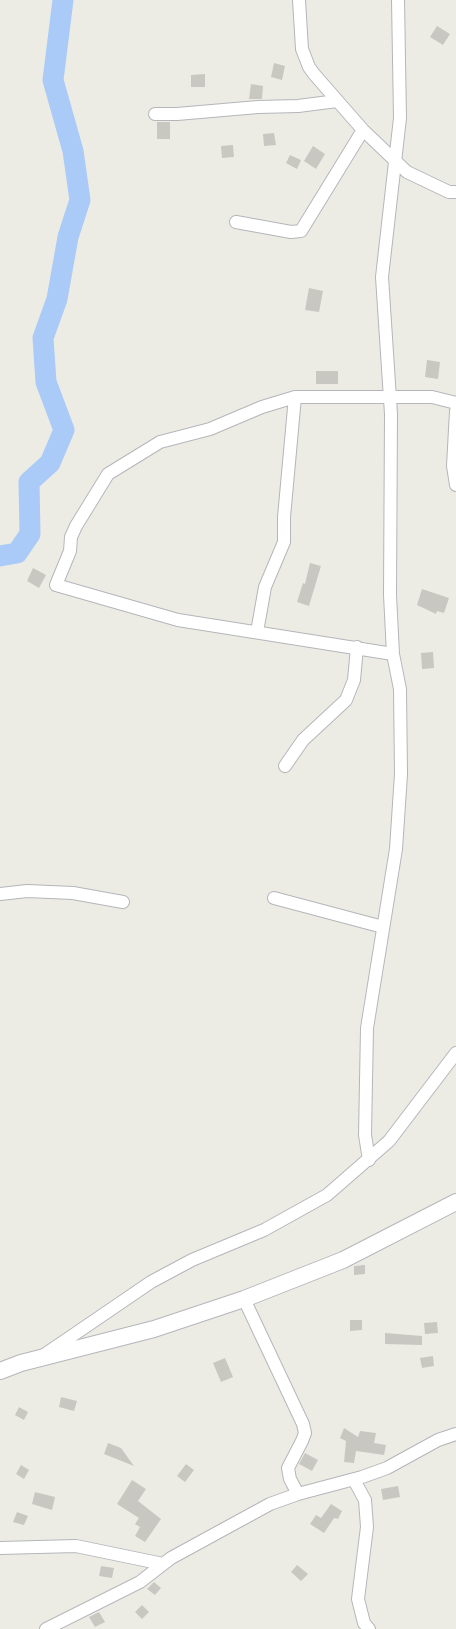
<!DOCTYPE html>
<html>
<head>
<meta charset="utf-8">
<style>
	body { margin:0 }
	canvas { display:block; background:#edece4 }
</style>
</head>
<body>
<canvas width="456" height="1629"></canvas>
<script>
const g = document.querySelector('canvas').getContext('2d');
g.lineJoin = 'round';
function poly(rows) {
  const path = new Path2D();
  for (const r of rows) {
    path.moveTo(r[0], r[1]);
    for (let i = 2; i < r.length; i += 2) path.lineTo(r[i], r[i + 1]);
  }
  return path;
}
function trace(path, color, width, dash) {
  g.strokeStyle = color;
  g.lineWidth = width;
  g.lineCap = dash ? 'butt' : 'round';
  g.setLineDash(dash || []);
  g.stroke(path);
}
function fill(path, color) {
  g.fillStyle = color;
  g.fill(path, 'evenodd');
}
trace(poly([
	[0,556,17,553,30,534,29,482,50,463,64,430,46,382,43,338,57,299,68,237,80,200,73,151,53,80,63,0]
]), '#aacbf7', 21);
fill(poly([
	[437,26,450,34,443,45,430,37],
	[274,63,285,66,282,80,271,77],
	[205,74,205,87,191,87,191,75],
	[251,84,263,86,262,99,249,99],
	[157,122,170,122,170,139,157,139],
	[274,133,276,145,264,146,263,134],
	[233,145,234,157,222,158,221,146],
	[313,146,325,154,316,169,304,161],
	[290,155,301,160,297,169,286,163],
	[309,288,323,291,319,312,305,310],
	[427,360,440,362,438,379,425,377],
	[316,371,338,371,338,384,316,384],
	[310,563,321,566,309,606,297,602,303,583,305,584],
	[33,568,46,575,39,588,27,581],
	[422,589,449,598,444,613,437,611,436,614,417,605],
	[433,652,434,668,422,669,421,653],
	[365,1265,365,1274,354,1275,354,1266],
	[350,1320,362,1320,362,1330,350,1331],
	[437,1322,438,1333,425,1334,424,1323],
	[385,1333,422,1336,422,1345,385,1344],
	[433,1356,434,1366,422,1368,420,1358],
	[225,1358,233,1377,221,1382,213,1363],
	[61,1397,77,1401,74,1411,59,1407],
	[19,1407,28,1412,24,1420,15,1415],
	[344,1428,358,1437,360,1431,376,1433,374,1443,386,1445,384,1455,356,1451,354,1463,344,1462,346,1441,340,1438],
	[108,1443,121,1448,134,1466,104,1454],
	[305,1453,318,1460,312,1471,299,1464],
	[186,1464,194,1470,185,1482,177,1476],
	[21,1465,29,1470,24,1479,16,1474],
	[132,1480,146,1489,138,1501,161,1519,145,1542,135,1536,140,1527,135,1524,139,1518,117,1504],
	[398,1486,400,1497,383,1500,381,1489],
	[35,1492,55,1497,52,1510,32,1504],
	[331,1504,342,1511,338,1519,334,1518,324,1533,310,1524,316,1515,321,1518],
	[17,1512,28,1516,24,1525,13,1522],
	[297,1565,308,1574,301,1581,291,1572],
	[101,1566,114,1568,112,1578,99,1576],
	[154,1582,161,1588,155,1595,147,1589],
	[142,1605,149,1612,142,1619,135,1612],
	[99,1612,105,1622,95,1627,89,1617]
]), '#c9c7c1');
const minor = poly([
	[299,0,302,49,309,67,314,74,363,130,407,172,449,192,456,192],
	[155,114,177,114,258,107,298,106,337,101],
	[236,222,291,232,301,231,363,130],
	[456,411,453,466,456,485],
	[257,632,265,587,284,542,284,517,295,397],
	[393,654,178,620,56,585,70,551,71,537,76,526,108,474,160,442,210,429,262,407,295,397,432,397,456,403],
	[285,766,303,740,346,700,354,680,357,647],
	[0,894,27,891,73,893,123,902],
	[274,898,383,927],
	[369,1160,365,1135,367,1028,396,849,401,774,400,689,393,654,390,595,391,414,382,277,400,118,398,0],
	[244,1299,303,1424,305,1433,302,1441,288,1468,290,1479,298,1494],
	[44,1355,151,1282,192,1260,264,1230,327,1195,389,1141,456,1053],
	[354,1480,365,1500,367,1527,358,1599,364,1623,369,1629],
	[0,1548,76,1546,163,1564],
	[46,1629,140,1582,171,1558,270,1504,298,1494,362,1477,387,1468,438,1440,456,1434]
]);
const tertiary = poly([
	[0,1371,21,1363,154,1329,244,1299,343,1260,456,1202]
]);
trace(minor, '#b4b6ba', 14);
trace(tertiary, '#b4b6ba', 18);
trace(minor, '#fff', 12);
trace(tertiary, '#fff', 16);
</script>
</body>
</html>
